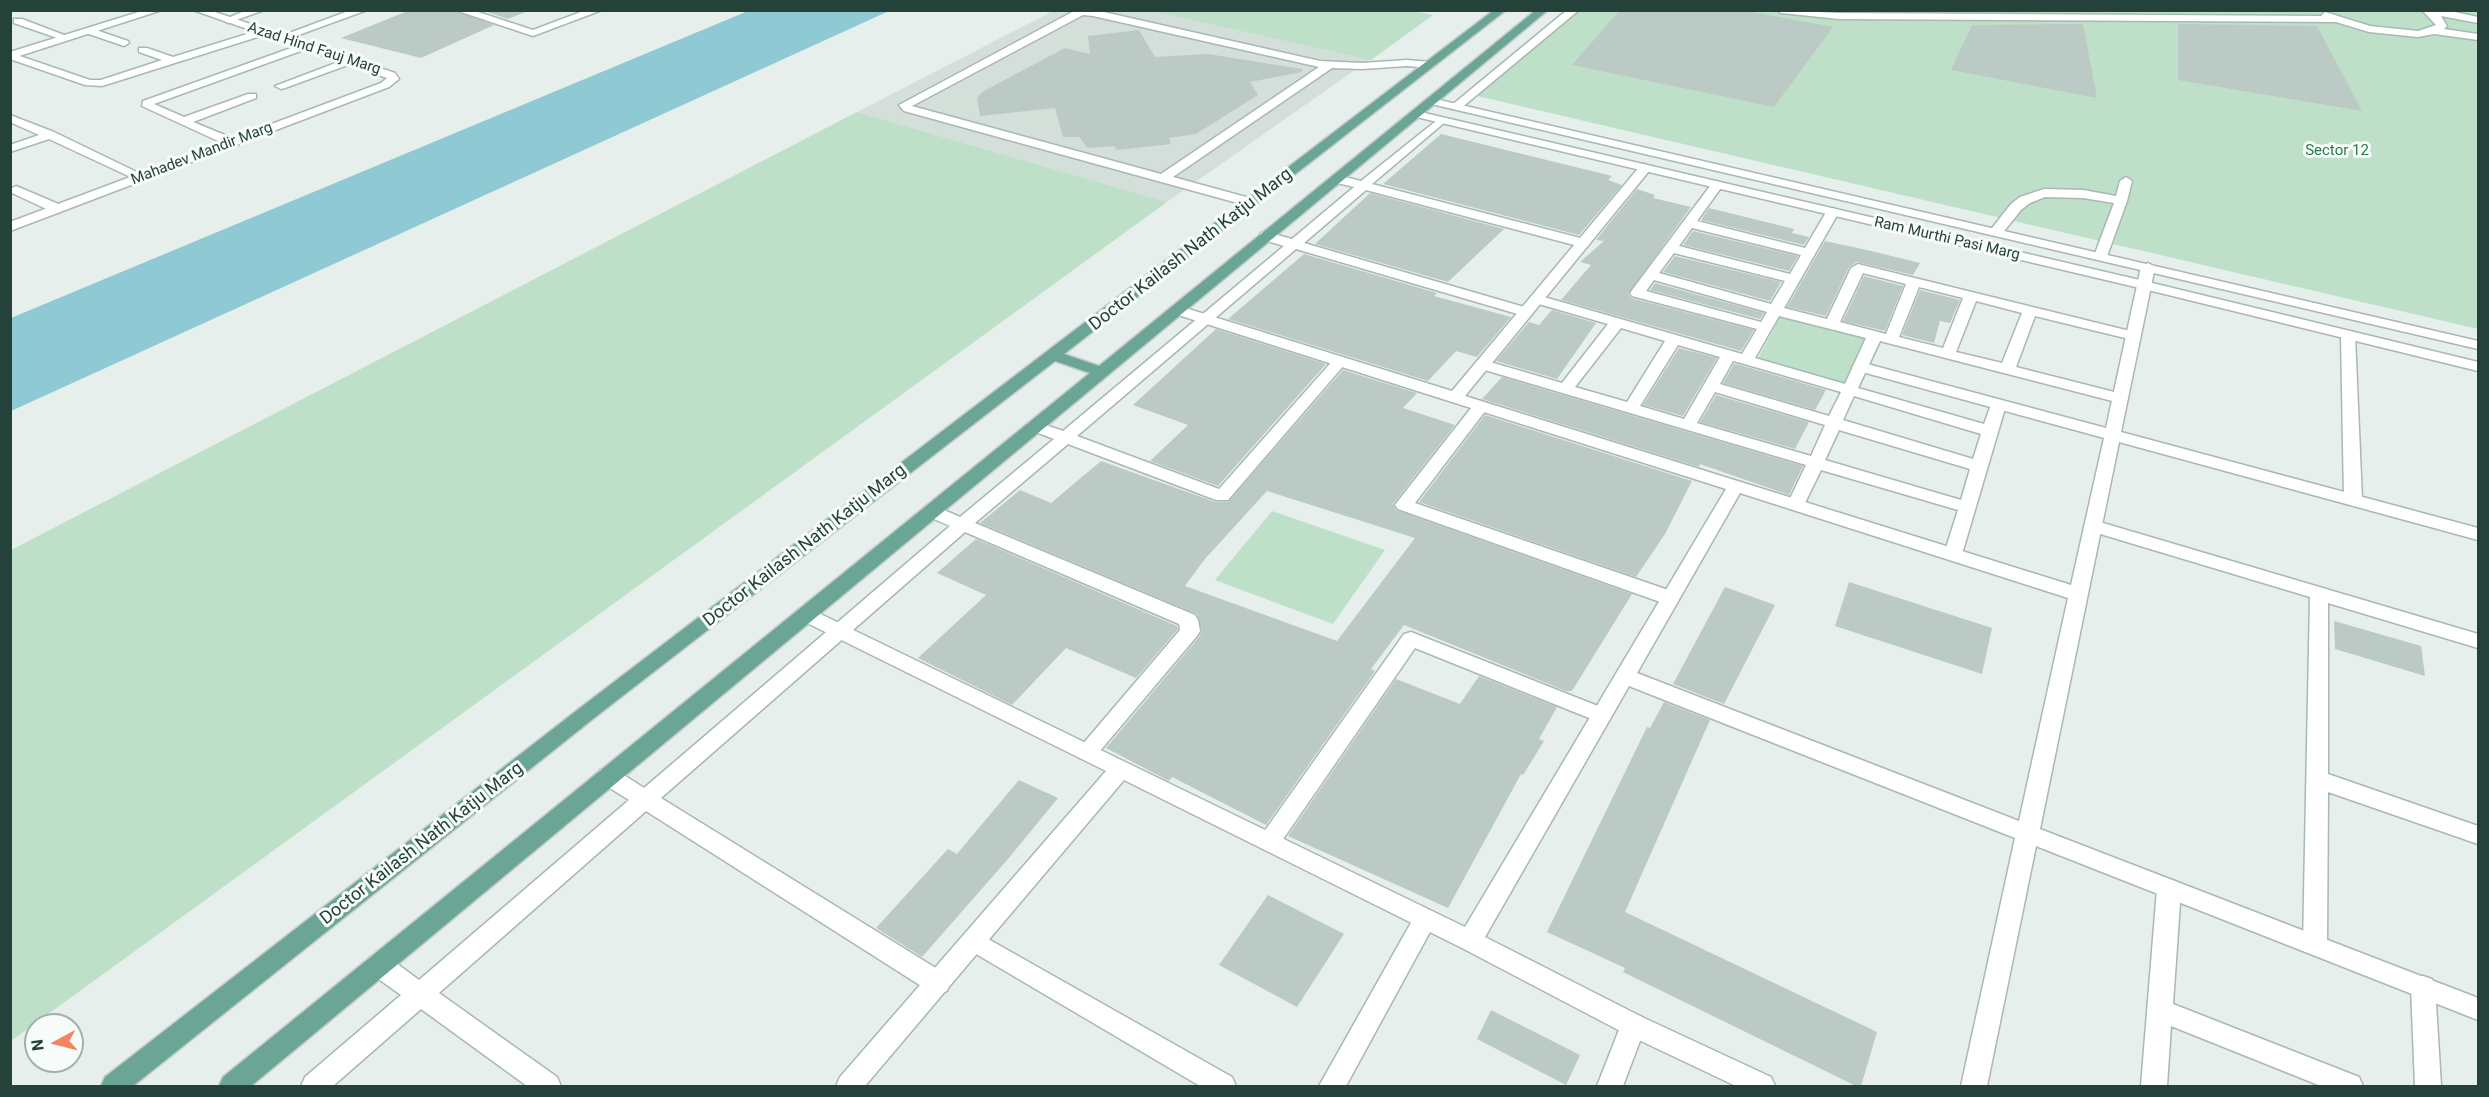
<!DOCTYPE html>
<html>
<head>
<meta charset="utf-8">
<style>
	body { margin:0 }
	#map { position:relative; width:2489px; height:1097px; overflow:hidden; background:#e6efeb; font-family:Roboto,sans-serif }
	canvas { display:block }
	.frame { position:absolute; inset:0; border:12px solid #24423a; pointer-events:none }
	.north { position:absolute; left:24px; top:1013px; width:60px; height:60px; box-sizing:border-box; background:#f7fbf9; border:2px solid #a3b1ad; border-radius:50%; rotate:263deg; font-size:16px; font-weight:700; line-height:24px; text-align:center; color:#24423a }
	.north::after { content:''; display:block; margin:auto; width:21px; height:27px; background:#f4845f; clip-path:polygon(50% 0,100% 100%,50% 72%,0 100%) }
</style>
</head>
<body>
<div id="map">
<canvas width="2489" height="1097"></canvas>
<div class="frame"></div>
<div class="north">N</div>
</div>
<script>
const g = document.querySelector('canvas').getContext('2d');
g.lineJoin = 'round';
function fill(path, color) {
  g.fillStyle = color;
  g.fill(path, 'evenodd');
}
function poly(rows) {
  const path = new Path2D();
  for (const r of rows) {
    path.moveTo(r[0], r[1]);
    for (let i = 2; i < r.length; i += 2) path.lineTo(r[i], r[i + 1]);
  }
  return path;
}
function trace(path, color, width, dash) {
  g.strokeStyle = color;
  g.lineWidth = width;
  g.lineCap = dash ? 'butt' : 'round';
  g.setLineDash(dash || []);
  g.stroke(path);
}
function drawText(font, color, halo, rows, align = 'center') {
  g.font = font + ' Roboto,sans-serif';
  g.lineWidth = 6;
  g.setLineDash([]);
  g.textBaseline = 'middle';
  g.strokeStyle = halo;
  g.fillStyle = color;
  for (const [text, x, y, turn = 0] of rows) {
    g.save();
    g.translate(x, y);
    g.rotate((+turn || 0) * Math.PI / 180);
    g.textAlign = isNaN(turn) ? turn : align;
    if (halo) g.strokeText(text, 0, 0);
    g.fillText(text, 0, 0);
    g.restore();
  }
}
fill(poly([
	[1410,10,1433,15,1167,202,857,112,1053,11]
]), '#d4dfda');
fill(poly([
	[1410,11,1433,15,1371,60,1153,11],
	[1576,11,2478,11,2478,329,1477,96],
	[857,112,1167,202,11,1041,11,550],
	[1782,313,1867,335,1845,385,1757,360],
	[1272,511,1385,550,1333,624,1215,580]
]), '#bfe0c8');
fill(poly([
	[748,11,889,11,11,411,11,318]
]), '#8ec9d4');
fill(poly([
	[410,10,453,10,494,25,421,58,341,38],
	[481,10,528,10,528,11,508,19],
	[1620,10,1741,10,1833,27,1774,107,1572,65],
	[2083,24,2097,98,1951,70,1972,25],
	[2178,24,2317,26,2362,111,2178,80],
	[1139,30,1155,57,1208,54,1302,69,1302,72,1250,82,1258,95,1196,134,1169,138,1171,144,1117,150,1114,146,1088,148,1079,137,1063,137,1055,108,980,116,977,98,982,92,1065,48,1090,54,1088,36],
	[1441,134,1612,176,1608,180,1622,185,1579,235,1383,184],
	[1637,189,1655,195,1653,198,1691,207,1628,294,1631,298,1754,330,1741,351,1561,300,1591,265,1580,262,1604,241,1596,240],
	[1370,193,1504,229,1448,282,1315,244],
	[1709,208,1794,229,1792,233,1809,237,1804,245,1701,220],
	[1693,231,1798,256,1789,271,1683,245],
	[1825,241,1867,250,1920,263,1913,275,1857,262,1849,267,1826,316,1787,307],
	[1304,254,1437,293,1434,296,1511,317,1477,357,1456,351,1428,381,1228,319],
	[1675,256,1781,282,1770,301,1663,272],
	[1864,276,1903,286,1885,331,1843,321],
	[1655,283,1764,313,1760,319,1650,290],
	[1920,290,1960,300,1950,323,1940,321,1934,343,1902,335],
	[1552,310,1596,323,1557,379,1496,361,1529,322,1539,325],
	[1216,329,1326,364,1218,486,1150,461,1188,425,1133,405],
	[1679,348,1717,358,1683,416,1643,405],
	[1734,364,1740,365,1826,390,1815,410,1723,383],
	[1343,370,1417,393,1403,408,1455,425,1393,504,1396,510,1632,594,1572,691,1566,691,1404,625,1371,669,1375,671,1266,825,1172,777,1169,781,1106,748,1199,637,1202,631,1197,614,980,523,1020,490,1051,503,1101,461,1215,502,1228,502],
	[1267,491,1415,538,1337,641,1185,586,1204,560],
	[1502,377,1803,466,1789,495,1700,464,1699,467,1482,399],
	[1716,395,1809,422,1795,449,1700,422],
	[1485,415,1692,481,1665,534,1636,577,1419,502],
	[976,539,1177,626,1178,629,1136,678,1066,648,1012,705,918,658,986,595,937,573],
	[1849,582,1992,628,1982,674,1835,626],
	[1725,587,1775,605,1724,704,1673,684],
	[2334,621,2421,646,2425,676,2335,649],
	[1479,676,1557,707,1539,739,1544,741,1523,775,1521,774,1448,908,1288,836,1396,679,1460,704],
	[1664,702,1710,720,1625,912,1877,1032,1861,1086,1856,1086,1623,972,1625,968,1547,932,1647,727,1650,728],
	[1019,780,1058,798,1008,859,922,957,876,928,948,849,957,854],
	[1268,895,1344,934,1297,1007,1219,965],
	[1491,1010,1580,1055,1566,1085,1477,1039]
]), '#bbcac4');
const service = poly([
	[247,10,264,10,228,23,223,20,247,10],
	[1076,10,1095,10,1320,61,1362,63,1407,60,1431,62,1436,65,1431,68,1407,66,1362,69,1332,68,1173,177,1257,200,1258,203,1252,207,904,111,899,105,1076,10],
	[1083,15,1093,16,1319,67,1161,174,912,106,1083,15],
	[1567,10,1579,10,1460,109,1452,109,1452,105,1567,10],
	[1776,10,1839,13,2321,16,2325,12,2370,26,2418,31,2436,25,2422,10,2445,10,2478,17,2478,23,2441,16,2447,26,2444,29,2478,34,2478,40,2434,34,2418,37,2369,32,2336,22,1839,19,1781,13,1776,10],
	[14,19,22,19,72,38,63,40,14,23,14,19],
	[1441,117,1445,118,1445,122,1372,184,1588,240,1590,243,1588,246,1578,246,1366,190,1304,243,1531,309,1533,312,1531,315,1521,315,1296,249,1077,436,1219,489,1335,358,1345,358,1348,361,1345,364,1228,500,1216,500,1068,444,975,523,1195,615,1198,620,1200,631,1197,636,1094,758,1087,760,1080,758,1076,752,1180,630,1179,624,965,532,661,798,947,975,950,983,947,991,938,994,929,991,646,811,439,993,557,1077,561,1086,527,1086,421,1009,333,1086,301,1086,305,1077,401,995,370,973,367,965,370,957,379,954,388,957,419,980,629,800,600,782,597,776,600,770,608,768,616,770,644,788,950,526,925,515,922,511,925,507,937,507,960,517,1054,439,1028,429,1026,426,1028,423,1034,421,1063,431,1284,246,1261,239,1259,236,1261,233,1266,232,1292,239,1354,187,1333,182,1331,179,1333,176,1337,175,1361,181,1441,117],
	[2126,177,2132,181,2127,201,2106,259,2101,260,2094,256,2114,203,2083,198,2045,197,2030,203,2021,210,2001,235,1996,236,1989,232,2011,204,2020,197,2044,189,2083,190,2116,196,2120,181,2126,177],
	[1717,181,1723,185,1697,221,1805,248,1828,209,1833,208,1839,212,1784,308,1827,319,1851,268,1858,264,2138,333,2140,336,2133,340,2035,316,2016,367,2126,395,2128,398,2120,403,1880,341,1858,388,1984,424,1992,402,2004,402,2006,405,1962,554,1959,558,1953,560,1947,558,1944,554,1958,510,1821,470,1802,509,1790,509,1787,505,1806,465,1478,368,1475,365,1478,362,1483,360,1562,383,1608,324,1532,302,1530,299,1532,296,1537,295,1742,354,1757,329,1632,296,1630,293,1713,182,1717,181],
	[1692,228,1801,255,1790,274,1679,246,1692,228],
	[1674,253,1785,281,1771,304,1659,273,1674,253],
	[1863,273,1906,284,1886,334,1840,322,1863,273],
	[1654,280,1767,312,1761,322,1646,291,1654,280],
	[1919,287,1963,298,1943,348,1899,337,1919,287],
	[1976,301,2022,313,2002,363,1956,352,1976,301],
	[1779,316,1866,338,1845,384,1755,358,1779,316],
	[1621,328,1665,341,1627,402,1575,387,1621,328],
	[1678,345,1720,357,1684,419,1640,406,1678,345],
	[1733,361,1741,363,1841,392,1829,416,1720,384,1733,361],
	[1715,392,1825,425,1811,456,1697,423,1715,392],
	[1854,396,1981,434,1973,459,1843,420,1854,396],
	[1839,430,1970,469,1961,500,1825,460,1839,430],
	[2348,331,2355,335,2362,500,2359,504,2353,505,2347,504,2344,500,2341,335,2348,331],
	[1481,401,1489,406,1415,503,1677,593,1679,598,1677,603,1670,604,1663,603,1398,509,1395,505,1398,501,1475,403,1481,401],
	[2093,520,2478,634,2478,648,2328,603,2328,774,2478,826,2478,844,2328,792,2327,945,2323,952,2315,955,2307,952,2303,945,2310,597,2087,530,2084,526,2087,522,2093,520],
	[1411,632,1608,710,1611,715,1608,720,1601,723,1594,720,1415,648,1277,848,1269,851,1261,848,1258,842,1261,836,1404,634,1411,632],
	[2169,879,2177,882,2181,889,2173,1004,2359,1077,2363,1086,2321,1086,2171,1026,2167,1086,2141,1086,2157,889,2161,882,2169,879],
	[1425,909,1433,912,1437,919,1346,1086,1319,1086,1417,912,1425,909],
	[974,931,1232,1077,1236,1086,1200,1086,966,948,962,941,966,934,974,931],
	[2423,976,2432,979,2435,987,2441,1086,2415,1086,2411,987,2414,979,2423,976],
	[1633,1014,1642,1017,1646,1025,1623,1086,1597,1086,1624,1017,1633,1014]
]);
const minor = poly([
	[351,10,367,10,285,40,276,38,351,10],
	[455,10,472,10,533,30,586,10,602,10,533,36,455,10],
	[90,28,128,41,129,43,124,46,86,33,85,31,90,28],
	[263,29,268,32,267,34,102,86,85,85,10,59,11,53,90,80,101,80,162,60,139,52,139,48,147,48,173,57,263,29],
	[305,43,310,46,309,48,154,104,184,117,248,94,256,94,256,98,193,122,237,140,237,146,229,146,142,106,143,101,305,43],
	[349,58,353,59,353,63,285,88,281,89,275,86,349,58],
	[10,115,54,132,147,177,145,180,137,180,49,139,10,152,10,145,39,135,10,122,10,115],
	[1645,164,1651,168,1649,171,1465,396,2071,585,2104,438,1855,370,1852,367,1860,362,2106,428,2141,267,2148,263,2155,267,2121,432,2478,528,2478,540,2119,442,2040,829,2478,998,2478,1020,2036,846,1987,1086,1961,1086,2015,838,1629,686,1485,937,1642,1017,1771,1077,1775,1086,1736,1086,1624,1033,1462,948,1124,780,865,1086,836,1086,840,1077,1106,771,799,619,797,614,799,609,806,607,1465,927,1726,489,1172,313,1170,310,1177,306,1182,307,1452,391,1641,165,1645,164],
	[1740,493,2068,598,2019,821,1637,673,1740,493],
	[16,186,63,206,64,209,58,213,53,212,12,193,10,189,16,186]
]);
const tertiary = poly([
	[145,10,162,10,10,59,10,52,145,10],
	[193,10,209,10,395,73,399,79,389,87,10,231,10,222,381,83,387,78,193,10],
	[1431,98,2478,341,2478,349,1427,103,1427,99,1431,98],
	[1416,111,2144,281,2478,362,2478,371,2144,289,1412,116,1410,114,1416,111]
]);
const primary = poly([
	[1494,10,1506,10,1064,354,1099,366,1536,10,1548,10,251,1086,219,1086,223,1077,1090,373,1055,361,594,718,133,1086,101,1086,105,1077,580,708,1494,10]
]);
trace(service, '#a8b8b2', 3);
trace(minor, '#a8b8b2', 3);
trace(tertiary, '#a8b8b2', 3);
trace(primary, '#c2cac8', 3);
fill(service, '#fff');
fill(minor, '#fff');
fill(tertiary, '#fff');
fill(primary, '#6aa596');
drawText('15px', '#24423a', '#f7fbf9', [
	["Azad Hind Fauj Marg",314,49,18],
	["Mahadev Mandir Marg",202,154,-21],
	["Ram Murthi Pasi Marg",1947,239,13]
]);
drawText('15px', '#2d7a4b', '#f7fbf9', [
	["Sector 12",2337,151]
]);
drawText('18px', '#24423a', '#f7fbf9', [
	["Doctor Kailash Nath Katju Marg",1191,250,-38],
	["Doctor Kailash Nath Katju Marg",805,546,-38],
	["Doctor Kailash Nath Katju Marg",422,844,-38]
]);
</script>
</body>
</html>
